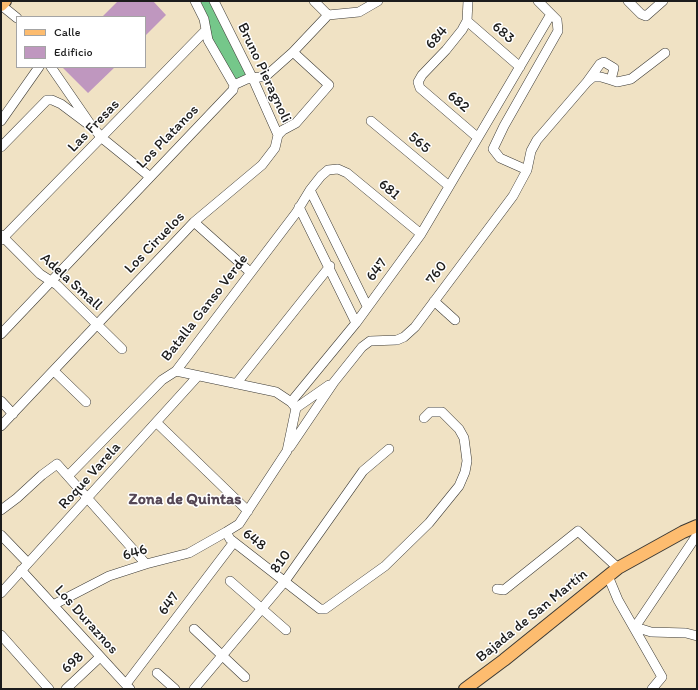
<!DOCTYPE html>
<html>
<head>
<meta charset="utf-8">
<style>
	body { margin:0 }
	#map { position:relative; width:698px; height:690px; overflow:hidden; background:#f0e2c4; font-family:Itim,sans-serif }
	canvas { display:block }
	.frame { position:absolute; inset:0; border:2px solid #1c1c1c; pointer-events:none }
	.legend { position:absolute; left:16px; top:16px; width:130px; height:52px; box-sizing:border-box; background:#fff; border:1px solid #a4a4a4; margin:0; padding:5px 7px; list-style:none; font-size:12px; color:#1c1c1c }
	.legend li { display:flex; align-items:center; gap:8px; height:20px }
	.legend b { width:20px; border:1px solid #a4a4a4 }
</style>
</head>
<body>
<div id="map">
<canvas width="698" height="690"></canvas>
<div class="frame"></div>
<ul class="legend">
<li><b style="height:5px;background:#fdbc6f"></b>Calle</li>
<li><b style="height:11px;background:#bf97bf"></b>Edificio</li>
</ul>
</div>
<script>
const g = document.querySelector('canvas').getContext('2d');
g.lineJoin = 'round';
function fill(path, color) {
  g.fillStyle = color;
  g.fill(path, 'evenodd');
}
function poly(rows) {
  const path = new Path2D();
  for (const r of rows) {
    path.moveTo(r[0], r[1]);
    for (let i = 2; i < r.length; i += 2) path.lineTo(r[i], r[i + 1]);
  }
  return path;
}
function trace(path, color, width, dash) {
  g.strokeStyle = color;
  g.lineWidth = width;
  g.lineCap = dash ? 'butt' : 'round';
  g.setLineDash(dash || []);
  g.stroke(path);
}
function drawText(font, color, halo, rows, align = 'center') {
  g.font = font + ' Itim,sans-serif';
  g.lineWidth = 3;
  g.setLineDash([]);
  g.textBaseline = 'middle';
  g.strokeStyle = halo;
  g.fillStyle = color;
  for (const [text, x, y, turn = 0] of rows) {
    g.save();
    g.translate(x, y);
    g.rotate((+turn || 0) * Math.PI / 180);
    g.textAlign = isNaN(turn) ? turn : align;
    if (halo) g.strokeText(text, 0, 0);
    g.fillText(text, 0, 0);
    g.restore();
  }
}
fill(poly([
	[195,1,214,1,253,79,234,85,208,40]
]), '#75c78a');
fill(poly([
	[118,1,153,1,166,15,145,36,145,17,102,17],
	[62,67,115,67,88,93]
]), '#bf97bf');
const minor = poly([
	[195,1,204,19,208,40,234,85],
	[214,1,253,79,278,135],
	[314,1,328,15],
	[468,1,467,21,462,30,446,50,422,75,418,82,420,88,477,137],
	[628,1,641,14,646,16,663,1],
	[1,5,17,18],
	[467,21,520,67],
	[51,67,91,125,102,138,149,176],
	[611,80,617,82,631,79,665,53],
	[234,85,247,79,266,76,293,52,328,15,359,12,378,1],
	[1,121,39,67],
	[371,121,449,186],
	[1,147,47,100,52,100,61,104,89,125],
	[527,170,500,158,493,149,504,126,558,31,557,20,538,1],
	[310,190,367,306],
	[299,207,356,323],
	[194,222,250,272],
	[1,235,40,274,57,285,122,349],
	[1,240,206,30],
	[434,301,455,320],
	[1,334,233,90,234,85],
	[54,371,86,402],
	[176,371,276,392,291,402],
	[236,384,330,266],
	[1,401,13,414],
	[296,408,329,385],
	[157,423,248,511],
	[1,426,194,222,262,165,275,148,278,135,283,130,296,123,329,85,293,52],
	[290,447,334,382,362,347,370,341,397,340,404,337,415,327,513,196,527,170,531,151,537,140,587,82,593,77,601,77,611,80,614,68,604,62,600,64,587,82],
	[68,476,162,380,176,371,296,213,310,190,321,176,328,170,338,169,347,173,421,234],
	[1,510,17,498,42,475,57,464,146,564],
	[226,532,230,539,320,609,325,609,385,566,429,523,459,486,465,472,467,461,464,438,459,429,442,412,430,412,424,418],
	[1,535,28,563],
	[697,535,635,627,651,632,686,633,697,636],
	[21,570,130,689],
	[608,576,618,600,662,677,652,689],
	[230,581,286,630],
	[497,589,504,590,578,531,618,568],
	[1,593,198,376],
	[53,605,109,576,146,564,189,553,226,532,239,524,287,451,296,408,291,402,356,323,421,234,551,14],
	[194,629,245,677],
	[1,635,49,689],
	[157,673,175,689],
	[126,684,234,542],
	[66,689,100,657],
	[194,689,285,581,363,471,389,449]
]);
const major = poly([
	[1,5,5,1],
	[465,689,504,660,618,568,683,532,697,526]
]);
trace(minor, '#3c3a35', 10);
trace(major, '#3c3a35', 14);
trace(minor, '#fff', 9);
trace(major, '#fdbc6f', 12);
drawText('15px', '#1c1c1c', '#fff', [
	["683",503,33,41],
	["684",437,38,-49],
	["Bruno Pieragnoli",264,73,65],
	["682",458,102,40],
	["Las Fresas",94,126,-46],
	["Los Platanos",168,137,-46],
	["565",419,143,40],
	["681",389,190,40],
	["Los Ciruelos",155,243,-46],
	["647",377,270,-53],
	["760",437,273,-53],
	["Adela Small",71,282,42],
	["Batalla Ganso Verde",205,308,-52],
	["Roque Varela",90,476,-48],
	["648",254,540,38],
	["646",135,553,-17],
	["810",281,562,-54],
	["647",169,604,-53],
	["Bajada de San Martín",532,616,-39],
	["Los Duraznos",86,620,48],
	["698",73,663,-43]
]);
drawText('bold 16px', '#554755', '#fff', [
	["Zona de Quintas",185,500]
]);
</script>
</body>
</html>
